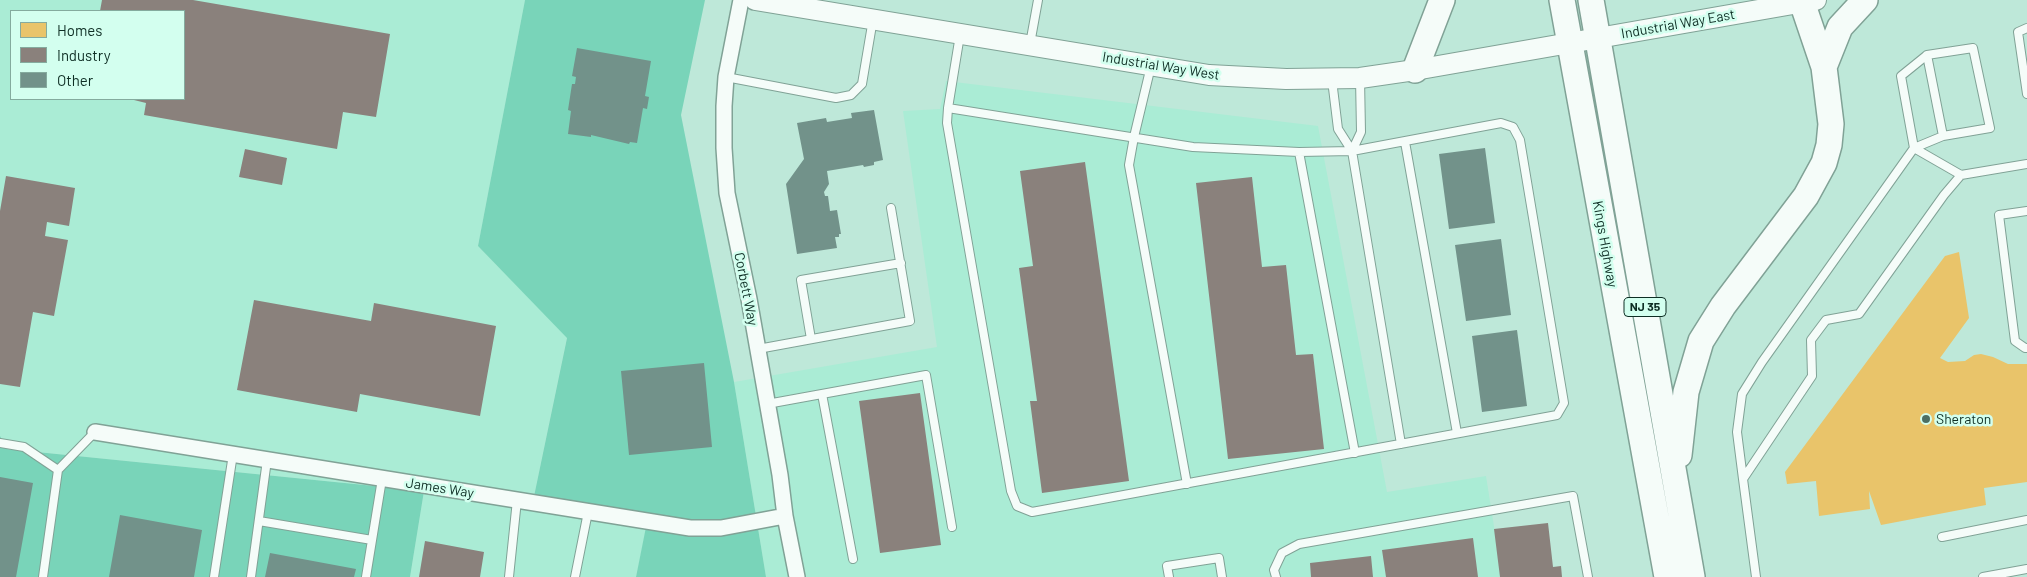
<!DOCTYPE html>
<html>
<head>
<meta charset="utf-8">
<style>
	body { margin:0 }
	#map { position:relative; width:2027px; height:577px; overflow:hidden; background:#bee8d9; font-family:Barlow,sans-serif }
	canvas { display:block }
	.legend { position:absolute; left:10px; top:10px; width:175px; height:90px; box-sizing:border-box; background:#d3ffef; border:1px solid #84ab9e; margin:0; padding:6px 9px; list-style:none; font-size:15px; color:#0e2e24 }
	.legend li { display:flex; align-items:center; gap:10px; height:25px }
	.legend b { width:25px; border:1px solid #84ab9e }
</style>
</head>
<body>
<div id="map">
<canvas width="2027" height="577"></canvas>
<ul class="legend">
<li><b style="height:14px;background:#e9c46a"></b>Homes</li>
<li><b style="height:14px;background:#8a817c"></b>Industry</li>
<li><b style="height:14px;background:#72928a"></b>Other</li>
</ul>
</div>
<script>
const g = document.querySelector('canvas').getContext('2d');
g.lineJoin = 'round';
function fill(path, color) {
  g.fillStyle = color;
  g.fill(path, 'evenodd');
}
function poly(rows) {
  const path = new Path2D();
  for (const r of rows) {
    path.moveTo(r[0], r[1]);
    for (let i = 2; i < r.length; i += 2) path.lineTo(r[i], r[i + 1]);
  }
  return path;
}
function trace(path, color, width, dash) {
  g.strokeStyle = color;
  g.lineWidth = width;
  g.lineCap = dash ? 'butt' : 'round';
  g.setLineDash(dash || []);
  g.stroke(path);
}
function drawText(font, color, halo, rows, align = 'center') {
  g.font = font + ' Barlow,sans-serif';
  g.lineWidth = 5;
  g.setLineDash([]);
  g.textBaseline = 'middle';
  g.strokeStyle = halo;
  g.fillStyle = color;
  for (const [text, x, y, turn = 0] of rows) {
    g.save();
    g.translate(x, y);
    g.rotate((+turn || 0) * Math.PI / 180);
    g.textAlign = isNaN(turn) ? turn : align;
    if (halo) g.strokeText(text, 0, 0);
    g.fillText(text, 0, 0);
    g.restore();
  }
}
fill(poly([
	[0,0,525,0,478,246,567,337,532,506,648,522,636,577,410,577,424,491,7,449,0,436],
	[11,11,184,11,184,99,11,99],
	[946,81,1318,126,1387,492,1486,476,1502,577,766,577,734,382,937,347,903,111,940,109]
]), '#aaecd5');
fill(poly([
	[525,0,705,0,681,115,734,382,766,577,636,577,647,522,532,506,567,338,478,246],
	[0,436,7,449,424,491,410,577,0,577]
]), '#79d4b9');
fill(poly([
	[1959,252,1969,318,1940,358,1948,362,1965,361,1974,355,1981,354,1993,357,2008,364,2027,364,2027,482,1984,488,1986,505,1881,525,1869,491,1870,509,1819,516,1816,481,1787,484,1785,472,1945,256]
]), '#e9c46a');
fill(poly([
	[102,0,193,0,390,34,376,117,343,112,337,149,144,115,146,103,130,99,184,99,184,11,100,11],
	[245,149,287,158,282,185,239,177],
	[1085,162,1129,481,1042,493,1030,401,1037,401,1019,268,1033,266,1020,171],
	[6,176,75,188,69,226,47,222,45,236,68,240,54,316,33,312,20,387,0,384,0,211],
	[1252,177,1262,267,1286,265,1296,355,1313,354,1324,449,1228,459,1196,183],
	[254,300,371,321,374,303,496,326,480,416,360,394,357,412,237,390],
	[920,393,941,545,880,553,859,401],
	[1548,523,1553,567,1561,566,1562,577,1500,577,1494,529],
	[1473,538,1478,577,1386,577,1382,550],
	[425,541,484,552,480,577,419,577],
	[1371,556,1373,577,1311,577,1310,563]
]), '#8a817c');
fill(poly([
	[577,48,651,61,645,96,649,97,647,109,643,108,637,143,630,142,629,144,591,135,591,137,568,134,571,111,568,110,572,84,575,84,576,77,572,76],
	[874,110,883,160,874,162,874,165,864,167,863,165,827,171,829,184,824,192,825,196,828,196,830,211,837,210,841,234,839,234,839,237,835,237,837,248,797,254,786,184,804,159,797,123,826,118,827,122,852,118,851,113],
	[1485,148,1495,223,1449,229,1439,154],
	[1501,239,1511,315,1466,321,1455,245],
	[1517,330,1527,406,1482,412,1472,336],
	[704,363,712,447,629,455,621,371],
	[0,477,33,483,16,577,0,577],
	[120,515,202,530,194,577,109,577],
	[270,553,356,569,354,577,265,577]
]), '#72928a');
const service = poly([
	[2027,28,2018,32,2027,94],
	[1030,44,1038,0],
	[1927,55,1943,136],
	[1151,66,1134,137,1129,165,1187,484],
	[726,77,836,98,851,95,862,84,873,19],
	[1332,80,1338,129,1352,151,1401,444],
	[948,108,1193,147,1299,152,1352,151,1501,123,1513,127,1520,140,1564,403,1557,415,1032,512,1017,506,1011,491,947,123,948,108,960,35],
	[1405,142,1457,433],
	[1914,148,1961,175],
	[1352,151,1361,132,1360,78],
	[1299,152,1355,453],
	[2027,211,1999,215,2015,341,2025,348,2027,348],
	[811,339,801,280,901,263],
	[758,349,910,321,891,208],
	[822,394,853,559],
	[767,404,926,375,952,527],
	[0,443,24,447,58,470],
	[1743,479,1737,432,1742,394,1762,362,1914,148,1901,76,1927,55,1973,48,1990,128,1943,136,1914,148],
	[259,521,372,540],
	[1942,537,2027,520],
	[43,577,58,470,95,432],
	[214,577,233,454],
	[251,577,267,460],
	[366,577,382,479],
	[509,577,517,500],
	[575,577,588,512],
	[1169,577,1167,566,1219,558,1222,577],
	[1276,577,1274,570,1282,553,1299,544,1573,496,1588,577],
	[1756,577,1743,479,1812,376,1811,340,1826,320,1859,314,1944,195,1961,175,2027,164],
	[1983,577,2027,569]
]);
const minor = poly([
	[741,0,726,77,724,106,724,148,727,193,749,299,780,475,785,516,797,577],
	[95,432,690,528,721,528,785,516]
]);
const tertiary = poly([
	[755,0,1209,75,1286,79,1360,78,1415,70,1816,0]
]);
const primary = poly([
	[1562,0,1667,577],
	[1591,0,1692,577],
	[1824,67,1840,27,1865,0],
	[1415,70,1442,0],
	[1679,455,1686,392,1701,341,1723,306,1806,196,1824,163,1829,145,1831,124,1824,67,1802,2]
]);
trace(service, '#80a296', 10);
trace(minor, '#80a296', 18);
trace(tertiary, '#80a296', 22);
trace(primary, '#80a296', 28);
trace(service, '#f5fcf9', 8);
trace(minor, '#f5fcf9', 15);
trace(tertiary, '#f5fcf9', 20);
trace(primary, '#f5fcf9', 25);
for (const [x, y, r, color] of [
	[1926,419,5,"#4c6f63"]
]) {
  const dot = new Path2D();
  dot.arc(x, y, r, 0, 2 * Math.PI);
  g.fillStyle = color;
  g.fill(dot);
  trace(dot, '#d3ffef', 2);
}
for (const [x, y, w] of [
	[1645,307,42]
]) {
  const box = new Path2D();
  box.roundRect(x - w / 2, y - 9.5, w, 19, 4);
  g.fillStyle = '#d3ffef';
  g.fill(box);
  trace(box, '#0e2e24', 1);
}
drawText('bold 12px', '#0e2e24', null, [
	["NJ 35",1645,307]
]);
drawText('14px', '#0e2e24', '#d3ffef', [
	["Industrial Way East",1678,24,-10],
	["Industrial Way West",1161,66,9],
	["Kings Highway",1605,244,80],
	["Corbett Way",746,289,79],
	["James Way",440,488,9]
]);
drawText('14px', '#0e2e24', '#d3ffef', [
	["Sheraton",1936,419]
], 'left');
</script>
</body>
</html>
